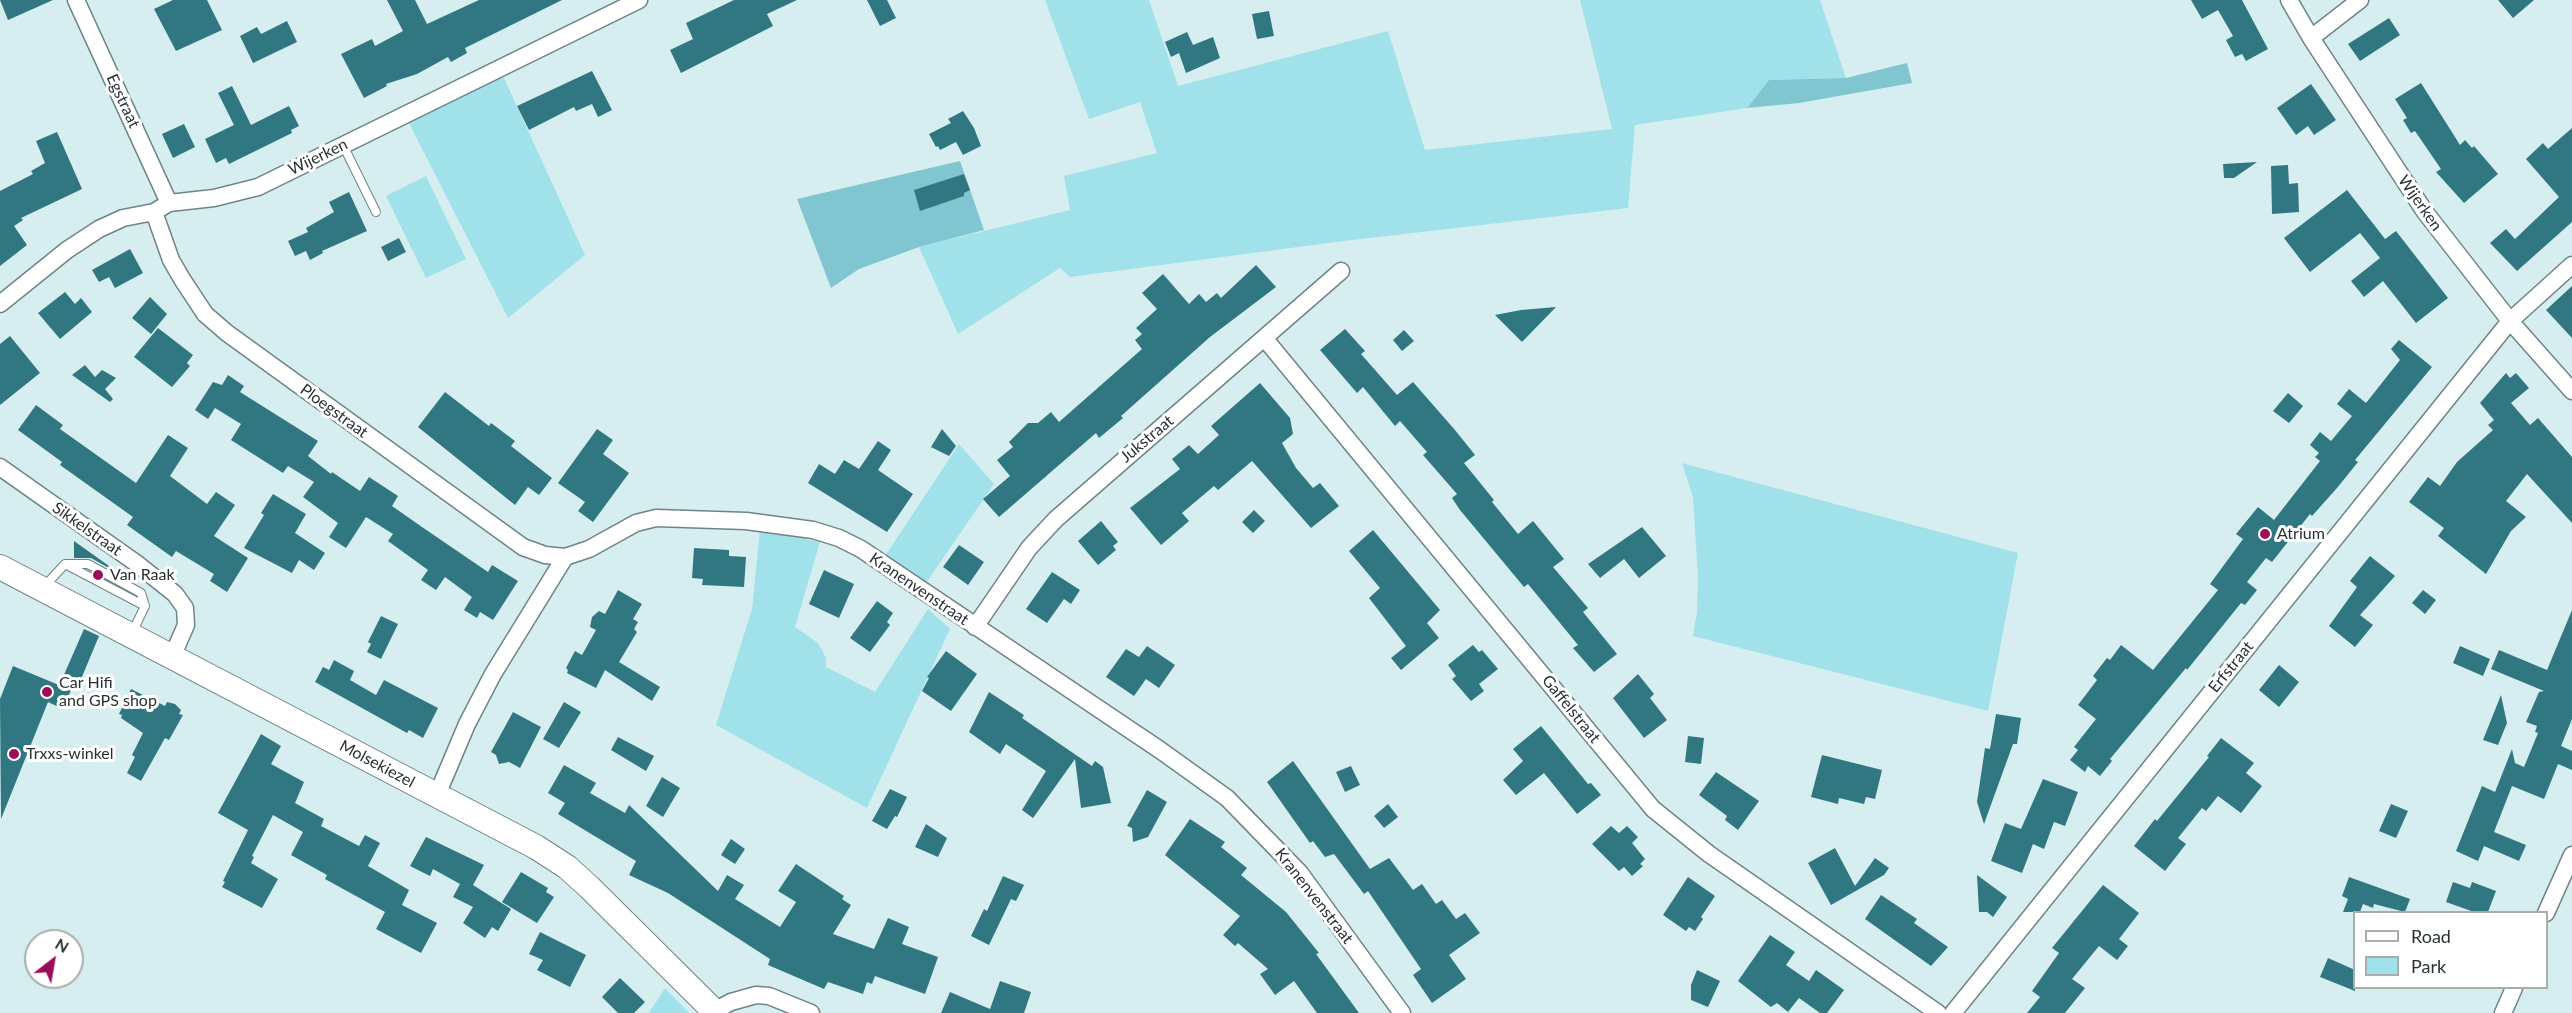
<!DOCTYPE html>
<html>
<head>
<meta charset="utf-8">
<style>
	body { margin:0 }
	#map { position:relative; width:2572px; height:1013px; overflow:hidden; background:#d7eef1; font-family:Lato,sans-serif }
	canvas { display:block }
	.legend { position:absolute; left:2353px; top:911px; width:195px; height:78px; box-sizing:border-box; background:#fff; border:2px solid #a9adad; margin:0; padding:8px 10px; list-style:none; font-size:18px; color:#283132 }
	.legend li { display:flex; align-items:center; gap:12px; height:30px }
	.legend b { width:30px; border:2px solid #a9adad }
	.north { position:absolute; left:24px; top:929px; width:60px; height:60px; box-sizing:border-box; background:#fff; border:2px solid #a9adad; border-radius:50%; rotate:31deg; font-size:16px; font-weight:700; line-height:24px; text-align:center; color:#283132 }
	.north::after { content:''; display:block; margin:auto; width:21px; height:27px; background:#9d0c59; clip-path:polygon(50% 0,100% 100%,50% 72%,0 100%) }
</style>
</head>
<body>
<div id="map">
<canvas width="2572" height="1013"></canvas>
<ul class="legend">
<li><b style="height:8px;background:#fff"></b>Road</li>
<li><b style="height:16px;background:#a0e1ea"></b>Park</li>
</ul>
<div class="north">N</div>
</div>
<script>
const g = document.querySelector('canvas').getContext('2d');
g.lineJoin = 'round';
function fill(path, color) {
  g.fillStyle = color;
  g.fill(path, 'evenodd');
}
function poly(rows) {
  const path = new Path2D();
  for (const r of rows) {
    path.moveTo(r[0], r[1]);
    for (let i = 2; i < r.length; i += 2) path.lineTo(r[i], r[i + 1]);
  }
  return path;
}
function trace(path, color, width, dash) {
  g.strokeStyle = color;
  g.lineWidth = width;
  g.lineCap = dash ? 'butt' : 'round';
  g.setLineDash(dash || []);
  g.stroke(path);
}
function drawText(font, color, halo, rows, align = 'center') {
  g.font = font + ' Lato,sans-serif';
  g.lineWidth = 6;
  g.setLineDash([]);
  g.textBaseline = 'middle';
  g.strokeStyle = halo;
  g.fillStyle = color;
  for (const [text, x, y, turn = 0] of rows) {
    g.save();
    g.translate(x, y);
    g.rotate((+turn || 0) * Math.PI / 180);
    g.textAlign = isNaN(turn) ? turn : align;
    if (halo) g.strokeText(text, 0, 0);
    g.fillText(text, 0, 0);
    g.restore();
  }
}
fill(poly([
	[1045,0,1149,0,1178,86,1388,31,1425,150,1612,129,1580,0,1820,0,1846,78,1769,80,1747,108,1635,125,1628,208,1344,241,1070,277,1060,268,958,334,919,247,1070,210,1064,176,1157,153,1140,102,1089,119],
	[503,76,585,255,508,318,409,123],
	[426,176,466,259,426,278,386,196],
	[959,444,994,484,926,583,885,556],
	[1682,463,2018,553,1988,711,1693,636,1697,612,1698,577,1693,497],
	[760,530,820,542,795,627,818,643,826,658,826,667,875,692,928,609,950,629,867,808,716,725,752,609],
	[665,988,689,1013,649,1013]
]), '#a0e1ea');
fill(poly([
	[1907,63,1912,83,1799,103,1747,108,1769,80,1846,78],
	[960,161,984,230,919,247,859,269,831,288,797,199]
]), '#7fc6d0');
fill(poly([
	[0,0,53,0,8,20],
	[173,0,207,0,222,30,176,51,154,9],
	[387,0,415,0,427,24,479,0,562,0,465,48,467,53,451,62,448,57,417,74,386,84,387,86,364,98,341,54,372,39,375,46,403,31],
	[734,0,797,0,767,14,773,26,681,73,670,50,693,39,686,23],
	[867,0,887,0,896,18,880,26],
	[2191,0,2242,0,2268,49,2246,61,2242,54,2235,57,2226,40,2233,36,2218,10,2202,19],
	[2498,0,2534,0,2513,18],
	[1269,11,1274,36,1257,39,1252,14],
	[2389,18,2400,35,2360,61,2348,44],
	[287,21,297,42,253,63,240,36,257,27,261,34],
	[1187,32,1193,45,1213,37,1220,58,1186,73,1179,53,1171,57,1165,42],
	[592,71,612,110,598,117,592,104,576,111,574,107,529,130,517,106],
	[2421,83,2460,145,2465,140,2472,148,2474,146,2498,174,2464,203,2436,172,2441,169,2415,131,2411,133,2403,120,2407,118,2395,99],
	[2311,84,2336,120,2314,135,2308,126,2296,135,2277,108],
	[232,86,251,125,289,106,299,126,291,130,292,133,229,164,226,158,216,163,205,139,234,125,218,93],
	[963,111,974,128,981,146,963,155,956,142,940,150,938,146,936,147,929,134,951,123,948,119],
	[184,124,195,147,173,158,162,134],
	[2572,128,2572,222,2517,271,2490,243,2506,229,2515,239,2559,197,2526,159,2543,143,2548,149],
	[57,132,82,189,21,218,23,220,14,226,27,245,0,266,0,191,33,174,31,171,45,163,36,141],
	[2257,162,2234,178,2224,178,2223,164],
	[2288,165,2289,184,2298,183,2299,212,2272,214,2271,166],
	[964,174,970,190,964,193,964,196,920,211,914,190],
	[2347,190,2385,239,2396,231,2448,298,2416,323,2383,281,2364,297,2351,281,2380,258,2360,233,2310,272,2284,238],
	[349,192,367,231,322,251,323,253,310,260,306,251,295,256,288,241,308,232,306,228,334,212,329,202],
	[399,238,406,252,388,261,381,247],
	[130,249,143,273,115,288,109,277,99,282,92,270],
	[1256,265,1276,287,1210,337,1121,416,1123,418,1099,438,1096,433,999,517,983,499,1010,476,997,460,1013,447,1009,442,1028,423,1038,423,1051,412,1059,422,1142,349,1135,340,1142,334,1136,328,1157,309,1142,293,1163,274,1189,304,1199,294,1206,302,1217,293,1221,298],
	[2572,286,2572,338,2546,310],
	[65,292,75,304,81,298,92,312,60,339,38,313],
	[150,297,167,314,151,334,132,318],
	[1556,307,1522,342,1495,315,1521,310],
	[158,328,193,355,187,363,190,366,172,387,134,357],
	[1345,329,1365,351,1361,354,1397,395,1413,382,1455,430,1475,455,1464,463,1494,500,1492,502,1518,534,1533,521,1564,559,1553,567,1588,608,1583,612,1617,654,1594,672,1573,648,1578,645,1528,584,1524,587,1460,510,1452,498,1457,494,1423,455,1427,452,1400,421,1395,426,1363,387,1357,393,1320,350],
	[1404,330,1414,341,1402,351,1393,340],
	[10,336,40,373,0,405,0,344],
	[2399,340,2432,367,2355,460,2358,462,2337,488,2312,516,2310,514,2272,562,2266,558,2247,582,2257,590,2245,605,2241,603,2187,670,2186,668,2110,759,2112,761,2100,776,2088,766,2085,772,2070,760,2078,750,2074,747,2096,719,2078,705,2097,680,2093,676,2107,658,2110,660,2121,645,2153,670,2218,590,2210,584,2243,539,2236,534,2258,507,2274,520,2320,461,2315,457,2319,453,2310,445,2320,432,2331,441,2352,416,2337,404,2349,389,2366,403,2400,360,2391,349],
	[85,365,95,377,102,370,116,378,105,389,113,399,110,402,72,375],
	[2506,373,2510,378,2516,373,2529,388,2511,403,2530,425,2538,418,2572,457,2572,523,2527,474,2506,501,2526,517,2511,531,2486,574,2438,536,2444,528,2409,502,2428,477,2440,486,2457,462,2493,430,2488,425,2494,420,2480,403],
	[228,375,244,386,240,392,318,441,308,456,331,474,332,472,360,491,369,477,398,496,392,506,422,527,488,572,492,565,518,581,493,620,480,612,477,618,464,610,472,597,445,577,436,590,421,580,428,570,388,541,393,534,366,517,346,548,329,537,338,523,303,497,314,482,288,466,283,473,231,440,241,424,215,408,208,419,195,410,213,382,222,385],
	[1260,383,1290,418,1293,434,1282,443,1296,468,1313,488,1320,483,1339,506,1311,528,1252,461,1218,490,1214,486,1182,513,1189,521,1161,545,1130,508,1180,469,1172,459,1189,445,1198,454,1219,435,1211,426],
	[445,392,489,426,491,423,515,441,511,446,552,478,539,495,528,487,515,505,418,427],
	[2288,393,2303,406,2289,423,2273,411],
	[36,405,63,425,60,429,136,483,168,435,188,448,170,476,207,504,216,492,235,505,214,536,248,558,227,592,210,581,214,574,176,551,172,557,127,525,133,517,60,465,62,462,18,430],
	[597,429,613,440,603,454,629,473,593,522,578,511,585,502,558,483],
	[942,429,956,446,949,456,931,447],
	[878,441,891,450,878,470,913,494,887,532,808,483,819,464,835,474,844,460,859,469],
	[273,494,306,514,295,533,325,553,314,570,299,560,292,573,244,548,264,515,261,513],
	[1254,510,1265,521,1253,533,1242,522],
	[1101,521,1118,542,1113,546,1116,550,1098,565,1078,541],
	[1642,527,1666,556,1639,578,1624,559,1600,578,1588,564],
	[1373,530,1440,610,1427,623,1439,638,1401,670,1391,658,1406,646,1369,598,1380,588,1349,551],
	[74,541,123,576,91,558,74,558],
	[959,545,984,562,968,585,943,567],
	[694,548,729,550,729,556,746,557,744,587,702,585,703,579,692,578],
	[2370,556,2395,576,2360,615,2373,625,2355,647,2329,626,2357,587,2350,581],
	[824,570,854,584,839,618,809,604],
	[1052,572,1080,590,1071,604,1064,599,1047,623,1026,609],
	[618,590,642,604,633,619,638,622,634,629,637,632,619,662,660,687,652,701,605,670,596,688,567,673,568,670,566,668,575,651,582,655,596,630,590,627,592,617,599,611,605,614],
	[2423,590,2436,600,2425,614,2412,603],
	[877,601,893,613,887,622,890,625,870,652,850,638],
	[2572,610,2572,719,2561,746,2572,751,2572,770,2558,764,2544,799,2512,786,2494,832,2526,845,2519,861,2484,846,2478,861,2456,851,2482,786,2495,792,2512,749,2515,763,2524,767,2538,733,2535,732,2537,726,2526,722,2539,692,2544,691,2491,669,2499,650,2547,670],
	[381,616,398,624,381,659,367,652,371,644,368,642],
	[84,629,99,636,79,684,63,677],
	[1473,645,1479,652,1482,650,1498,669,1479,684,1484,691,1471,701,1452,679,1456,676,1448,665],
	[1147,646,1175,665,1159,688,1146,679,1134,696,1106,677,1126,649,1139,657],
	[2460,646,2490,659,2483,676,2453,663],
	[946,651,977,674,951,711,922,691,929,678,927,677],
	[334,660,354,671,350,680,376,695,384,680,438,708,423,738,409,730,407,733,315,682,323,667,329,670],
	[2279,665,2299,682,2279,707,2259,690],
	[13,666,71,690,63,709,48,702,1,819,0,699],
	[1638,674,1654,694,1650,698,1667,720,1644,738,1613,698],
	[131,689,165,706,167,702,175,704,181,710,179,714,183,715,169,740,165,738,141,781,127,773,135,757,132,755,143,733,121,718,122,715,119,714],
	[989,692,1024,715,1022,718,1092,766,1095,761,1103,767,1111,803,1081,808,1075,759,1033,818,1022,810,1046,771,1006,744,1000,754,969,732],
	[2501,695,2507,723,2498,745,2483,740],
	[564,702,581,712,559,748,543,739],
	[513,712,541,727,520,768,509,762,499,764,496,755,491,752],
	[1996,714,2021,718,2017,744,2013,744,1984,824,1977,802,1985,748,1990,749],
	[1541,726,1588,784,1591,783,1601,795,1577,814,1544,773,1516,795,1503,780,1523,761,1513,749],
	[261,734,281,746,271,764,304,782,295,803,324,819,321,826,359,846,365,835,380,843,368,866,409,890,402,905,437,923,421,953,376,929,385,912,325,879,327,875,291,855,303,832,273,815,252,856,254,857,251,863,278,879,262,908,222,887,225,882,223,881,248,830,218,813],
	[1688,736,1704,738,1701,764,1685,762],
	[618,737,654,756,646,771,611,750],
	[2221,738,2254,763,2246,773,2262,786,2241,813,2218,796,2206,811,2202,808,2178,838,2186,844,2165,871,2134,846,2155,819,2157,821,2209,757,2207,756],
	[1822,755,1882,770,1875,799,1866,797,1864,804,1839,798,1838,804,1811,797],
	[1293,761,1370,869,1389,858,1413,890,1422,884,1436,904,1442,900,1456,919,1465,913,1480,933,1449,955,1466,979,1432,1003,1413,975,1421,969,1368,891,1364,894,1334,854,1325,857,1313,841,1310,843,1267,782],
	[564,765,596,783,590,793,625,813,629,805,718,891,727,875,744,885,735,899,780,927,796,902,778,891,796,864,844,896,842,899,851,905,833,934,874,949,888,918,909,927,902,944,938,957,925,994,875,976,872,984,867,982,863,994,828,982,824,989,768,965,770,959,668,893,629,875,636,861,558,814,565,803,548,793],
	[1351,766,1360,785,1345,792,1336,772],
	[1716,772,1759,801,1738,830,1725,820,1727,816,1699,795],
	[662,777,680,788,663,817,646,806],
	[2043,779,2078,792,2065,826,2054,822,2044,849,2033,844,2022,873,1991,861,2005,823,2021,829],
	[890,789,907,797,897,817,895,816,887,829,872,821],
	[1147,790,1167,802,1148,837,1133,842,1132,828,1127,826],
	[1388,804,1398,817,1384,828,1374,816],
	[2391,804,2408,811,2396,838,2379,831],
	[1190,819,1225,842,1221,847,1247,868,1241,875,1286,912,1319,953,1316,954,1359,1013,1317,1013,1294,981,1275,995,1260,974,1268,969,1238,943,1235,946,1223,935,1240,916,1165,855],
	[926,824,947,838,938,857,915,847],
	[1611,826,1619,833,1627,826,1638,837,1632,843,1645,859,1640,864,1643,866,1632,876,1624,867,1619,871,1592,844],
	[426,837,484,865,473,885,511,909,498,931,492,927,485,938,463,923,473,907,453,897,460,884,433,869,430,876,410,866],
	[731,839,745,849,735,864,721,855],
	[1835,848,1855,886,1875,858,1889,868,1884,875,1831,905,1808,863],
	[521,872,548,888,546,892,554,897,537,923,502,902],
	[1977,875,2007,897,1993,917,1987,912,1979,912],
	[1003,876,1024,885,1016,901,1011,899,989,945,971,936,984,909,987,911],
	[1688,877,1715,896,1701,917,1703,919,1695,931,1689,927,1686,931,1663,915],
	[2349,877,2410,899,2405,912,2374,904,2373,908,2363,904,2360,912,2343,912,2348,899,2342,896],
	[2453,882,2470,888,2472,882,2496,891,2488,912,2474,912,2446,902],
	[2103,885,2139,913,2119,939,2128,946,2117,960,2099,946,2072,979,2085,988,2065,1013,2027,1013,2040,997,2032,991,2059,953,2052,948],
	[1881,895,1917,919,1914,923,1948,947,1931,966,1865,919],
	[540,932,586,955,570,987,537,970,543,960,529,954],
	[1770,935,1795,952,1786,965,1809,981,1816,970,1844,990,1827,1013,1820,1013,1799,998,1788,1012,1777,1003,1771,1007,1738,981],
	[2328,958,2355,970,2355,991,2320,977],
	[1697,970,1720,981,1708,1007,1691,1000,1691,985],
	[620,978,645,1002,634,1013,618,1013,602,997],
	[1000,981,1031,992,1024,1013,941,1013,950,992,990,1009]
]), '#307781');
const lane = poly([
	[343,145,376,212],
	[67,564,88,564,141,593,145,606],
	[43,588,65,564,145,606,131,635]
]);
const street = poly([
	[76,0,169,203],
	[2289,0,2311,38,2425,212,2510,321,2572,391],
	[2311,38,2360,0],
	[154,212,171,260,182,279,205,314,227,333,523,547,545,555,565,557],
	[0,304,67,250,99,229,123,218,154,212,169,203,214,198,258,187,639,0],
	[1265,339,1653,809,1709,854,1938,1013],
	[0,467,136,563,175,594,185,608,186,625,172,657],
	[975,627,1029,548,1056,519,1341,271],
	[437,795,467,724,493,674,565,557,589,549,636,523,656,518,746,521,813,530,839,538,861,549,1160,750,1227,798,1300,873,1402,1013],
	[2546,913,2572,855],
	[714,1011,731,1002,756,995,769,996,811,1013],
	[1953,1013,2510,321,2572,265],
	[2503,1013,2514,988]
]);
const secondary = poly([
	[0,567,536,847,567,867,589,887,716,1013]
]);
trace(lane, '#6f8487', 10);
trace(street, '#6f8487', 19);
trace(secondary, '#6f8487', 26);
trace(lane, '#fff', 8);
trace(street, '#fff', 16);
trace(secondary, '#fff', 24);
for (const [x, y, r, color] of [
	[2265,534,6,"#9d0c59"],
	[98,575,6,"#9d0c59"],
	[47,692,6,"#9d0c59"],
	[14,754,6,"#9d0c59"]
]) {
  const dot = new Path2D();
  dot.arc(x, y, r, 0, 2 * Math.PI);
  g.fillStyle = color;
  g.fill(dot);
  trace(dot, '#fff', 2);
}
drawText('16px', '#283132', '#fff', [
	["Egstraat",123,101,65],
	["Wijerken",318,157,-26],
	["Wijerken",2420,203,55],
	["Ploegstraat",334,411,36],
	["Jukstraat",1147,439,-40],
	["Sikkelstraat",87,529,35],
	["Kranenvenstraat",919,589,34],
	["Erfstraat",2231,667,-51],
	["Gaffelstraat",1571,709,51],
	["Molsekiezel",377,764,28],
	["Kranenvenstraat",1314,896,52]
]);
drawText('16px', '#283132', '#fff', [
	["Atrium",2277,534],
	["Van Raak",110,575],
	["Car Hifi",59,683],
	["and GPS shop",59,701],
	["Trxxs-winkel",26,754]
], 'left');
</script>
</body>
</html>
